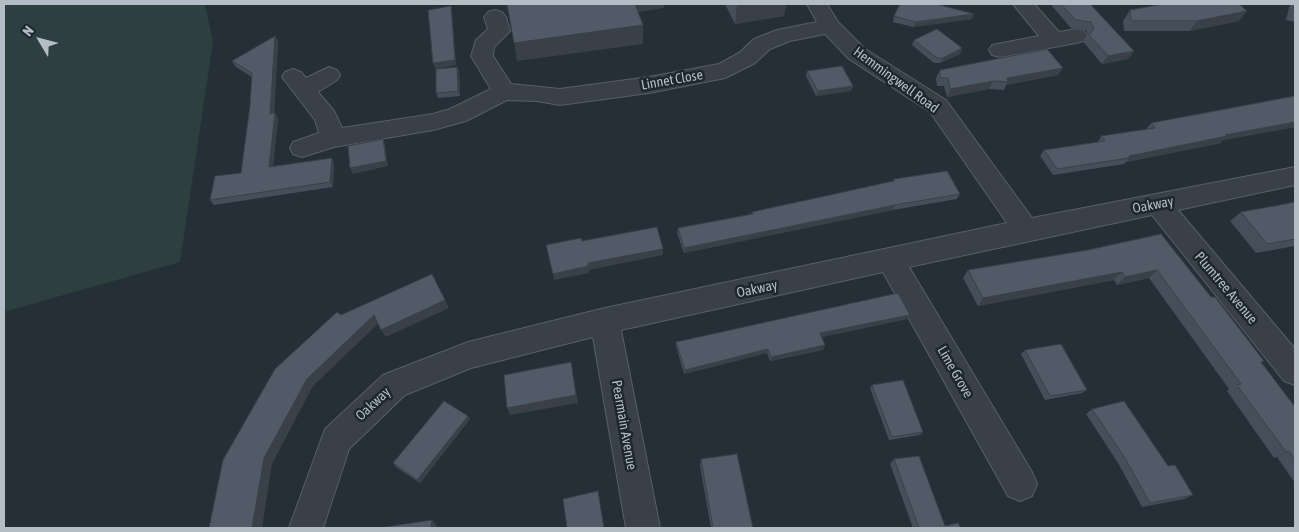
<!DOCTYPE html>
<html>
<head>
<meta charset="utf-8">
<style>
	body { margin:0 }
	#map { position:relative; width:1299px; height:532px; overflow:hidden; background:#252f38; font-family:"Asap Condensed",sans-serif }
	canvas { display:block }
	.frame { position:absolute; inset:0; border:5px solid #b4bcc5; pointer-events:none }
	.north { position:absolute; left:15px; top:15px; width:50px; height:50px; -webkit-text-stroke:4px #1e262e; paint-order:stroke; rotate:307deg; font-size:14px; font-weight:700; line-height:20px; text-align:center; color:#b4bcc5 }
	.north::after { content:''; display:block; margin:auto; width:18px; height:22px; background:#b4bcc5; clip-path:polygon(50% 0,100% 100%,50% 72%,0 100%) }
</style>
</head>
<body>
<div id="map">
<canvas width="1299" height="532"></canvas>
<div class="frame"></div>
<div class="north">N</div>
</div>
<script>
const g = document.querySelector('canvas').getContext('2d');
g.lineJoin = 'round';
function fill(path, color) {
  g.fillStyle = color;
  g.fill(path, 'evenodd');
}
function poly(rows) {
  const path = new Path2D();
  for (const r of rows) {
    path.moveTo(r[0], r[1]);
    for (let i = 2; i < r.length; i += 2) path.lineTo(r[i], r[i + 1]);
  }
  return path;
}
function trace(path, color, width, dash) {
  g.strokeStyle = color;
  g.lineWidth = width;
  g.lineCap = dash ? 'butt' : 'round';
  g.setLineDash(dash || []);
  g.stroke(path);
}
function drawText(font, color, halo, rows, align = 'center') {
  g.font = font + ' "Asap Condensed",sans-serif';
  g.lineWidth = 5;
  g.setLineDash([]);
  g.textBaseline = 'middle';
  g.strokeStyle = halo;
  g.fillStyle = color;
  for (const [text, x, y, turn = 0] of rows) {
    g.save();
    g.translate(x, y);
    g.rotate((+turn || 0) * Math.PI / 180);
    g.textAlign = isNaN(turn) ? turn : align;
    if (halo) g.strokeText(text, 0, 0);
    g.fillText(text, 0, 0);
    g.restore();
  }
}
fill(poly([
	[4,4,205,4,213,42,180,262,4,312]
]), '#2d3f3e');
const street = poly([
	[807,4,827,4,838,22,865,49,946,100,1032,218,1295,167,1295,185,1178,210,1295,349,1295,385,1284,381,1152,215,909,267,1032,472,1037,484,1032,496,1020,501,1008,496,883,272,621,330,660,528,626,528,593,337,471,368,405,395,349,449,323,528,289,528,325,429,383,375,468,342,605,308,1007,223,930,112,849,59,825,34,790,41,770,49,755,63,725,78,649,93,560,105,537,101,507,100,466,121,433,130,334,147,302,157,293,154,290,148,293,142,319,133,315,120,282,77,285,72,293,69,301,72,306,78,329,67,337,70,340,75,337,80,318,92,334,111,342,128,433,114,450,109,491,89,471,56,476,40,488,29,484,17,488,12,495,10,502,12,506,17,510,31,494,47,493,56,511,84,560,89,649,77,719,64,739,53,754,39,777,30,817,22,807,4],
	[1013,4,1034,4,1059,32,1076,29,1084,31,1087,36,1084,41,1076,43,1000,57,992,55,989,50,992,45,1039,36,1013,4]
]);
trace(street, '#575f67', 2);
fill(street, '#394049');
fill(poly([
	[725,4,786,4,784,16,735,24],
	[1053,4,1090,4,1134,51,1128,59,1102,64,1084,43,1088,36,1086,30,1071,28,1052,6],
	[1290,4,1295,4,1295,22,1286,20],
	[1130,10,1239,21,1189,31,1124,31,1123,21],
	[894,16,972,19,913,27,893,22],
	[275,36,278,41,274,114,275,113,278,119,273,166,334,163,333,187,214,205,210,200,241,173,250,106,252,77,236,67,232,61],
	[914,40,962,48,960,54,940,63,934,63,912,45],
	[457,67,459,72,460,96,438,98,436,93],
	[940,70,1058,75,1006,85,1004,90,989,89,947,97,944,86,937,86,936,78],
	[807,71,853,86,851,91,816,96,806,76],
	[1295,96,1295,127,1223,140,1221,143,1126,162,1124,164,1053,175,1040,156,1044,150,1098,142,1101,136,1146,129,1151,123],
	[894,179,960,194,957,199,893,210,684,253,677,233,678,228,751,214,752,212,893,181],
	[1295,202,1295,246,1256,253,1230,221,1241,212,1280,205],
	[1161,234,1211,297,1264,361,1261,363,1295,407,1295,483,1277,457,1274,458,1227,391,1229,389,1149,278,1117,285,1114,280,978,306,963,278,968,270,1088,250],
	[910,315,907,319,821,337,825,345,823,350,770,361,767,353,684,374,676,346,676,342],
	[1025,350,1087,390,1082,393,1045,400,1021,354],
	[872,385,923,432,920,435,889,440,870,388],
	[1092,409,1168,466,1193,495,1184,499,1142,507,1118,463,1086,414],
	[468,416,470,419,420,483,396,467,393,463],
	[701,459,753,528,711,528,700,466],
	[894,459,945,526,961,528,913,528,890,464]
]), '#464e59');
fill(poly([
	[631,4,664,4,664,8,632,13],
	[737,4,786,4,784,16,735,24],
	[451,6,452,11,456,65,435,69,433,63],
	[1247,11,1239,21,1189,31,1197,21],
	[974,14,972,19,913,27,915,22],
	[643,25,643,44,517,61,514,43],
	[275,36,278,41,273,119,270,114],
	[962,48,960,54,940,63,943,58],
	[1134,51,1128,59,1102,64,1108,56],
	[457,67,459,72,460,96,458,91],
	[1063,68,1058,75,1006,85,1008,82,1007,78],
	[993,81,989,89,947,97,950,89],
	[853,86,851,91,816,96,818,91],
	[275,113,278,119,272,172,269,167],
	[1295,122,1295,127,1223,140,1221,143,1126,162,1129,158,1129,156,1225,135],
	[383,139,385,144,388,166,353,174,350,168],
	[332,158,334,163,333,187,330,182],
	[895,205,893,210,684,253,684,248],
	[663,249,663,255,589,270,589,273,554,280,553,274,588,263],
	[1157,270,1149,278,1117,285,1125,277],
	[1122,272,1114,280,978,306,983,298],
	[445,300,449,308,386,337,381,330],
	[374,315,379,323,313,386,272,464,262,528,252,528,264,458,307,379],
	[910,315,907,319,818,338,820,333],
	[825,345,823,350,770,361,771,357],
	[768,349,767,353,684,374,685,370],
	[571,362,578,403,510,415,507,408],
	[468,416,470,419,420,483,417,480],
	[1289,451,1277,457,1274,458,1286,452],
	[432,520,437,526,437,528,431,528]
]), '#394048');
const building = poly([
	[507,4,635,4,643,25,514,43,507,4],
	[900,4,936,4,974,14,915,22,894,16,900,4],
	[1061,4,1090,4,1134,51,1108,56,1089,35,1094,29,1091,22,1076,20,1061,4],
	[1163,4,1239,4,1247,11,1197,21,1131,21,1130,10,1163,4],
	[451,6,455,60,433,63,428,10,451,6],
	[937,29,962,48,943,58,937,58,914,40,937,29],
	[275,36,270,114,275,113,269,167,332,158,330,182,210,200,215,176,241,173,250,106,252,73,232,61,275,36],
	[1047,49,1063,68,1007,78,1008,82,993,81,950,89,948,78,940,78,940,70,1047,49],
	[842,66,853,86,818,91,807,71,842,66],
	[457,67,458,91,436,93,436,69,457,67],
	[1295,96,1295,122,1225,135,1227,136,1129,156,1129,158,1057,169,1044,150,1105,141,1101,136,1155,128,1151,123,1295,96],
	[383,139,386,161,350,168,348,146,383,139],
	[947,171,960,194,895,205,684,248,678,228,753,214,752,212,894,181,894,179,947,171],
	[1295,202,1295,239,1267,244,1241,212,1280,205,1295,202],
	[657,227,663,249,588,263,588,266,553,274,546,245,581,238,582,241,657,227],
	[1161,234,1211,297,1215,297,1264,361,1261,362,1295,407,1295,459,1289,451,1286,452,1237,385,1241,384,1157,270,1125,277,1122,272,983,298,968,270,1088,250,1161,234],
	[432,274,445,300,381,330,374,315,307,379,264,458,252,528,209,528,223,460,275,369,337,312,341,315,432,274],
	[898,293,910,315,820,333,825,345,771,357,768,349,685,370,676,342,898,293],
	[1061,344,1087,390,1050,396,1025,350,1061,344],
	[571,362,576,395,507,408,504,375,571,362],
	[903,380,923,432,892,437,872,385,903,380],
	[444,401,468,416,417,480,393,463,444,401],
	[1124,401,1168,466,1175,465,1193,495,1150,503,1125,458,1092,409,1124,401],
	[737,454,753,528,713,528,701,459,737,454],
	[919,456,945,526,958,523,961,528,919,528,894,459,919,456],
	[598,491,604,528,567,528,563,499,598,491],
	[432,520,431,528,385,528,385,527,432,520]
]);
fill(building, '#515b67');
trace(building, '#394048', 1);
drawText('14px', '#b4bcc5', '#1e262e', [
	["Linnet Close",672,80,-10],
	["Hemmingwell Road",896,80,36],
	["Oakway",1153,205,-11],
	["Plumtree Avenue",1226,288,50],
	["Oakway",757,289,-12],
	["Lime Grove",955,372,60],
	["Oakway",373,404,-43],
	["Pearmain Avenue",624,425,80]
]);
</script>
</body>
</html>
